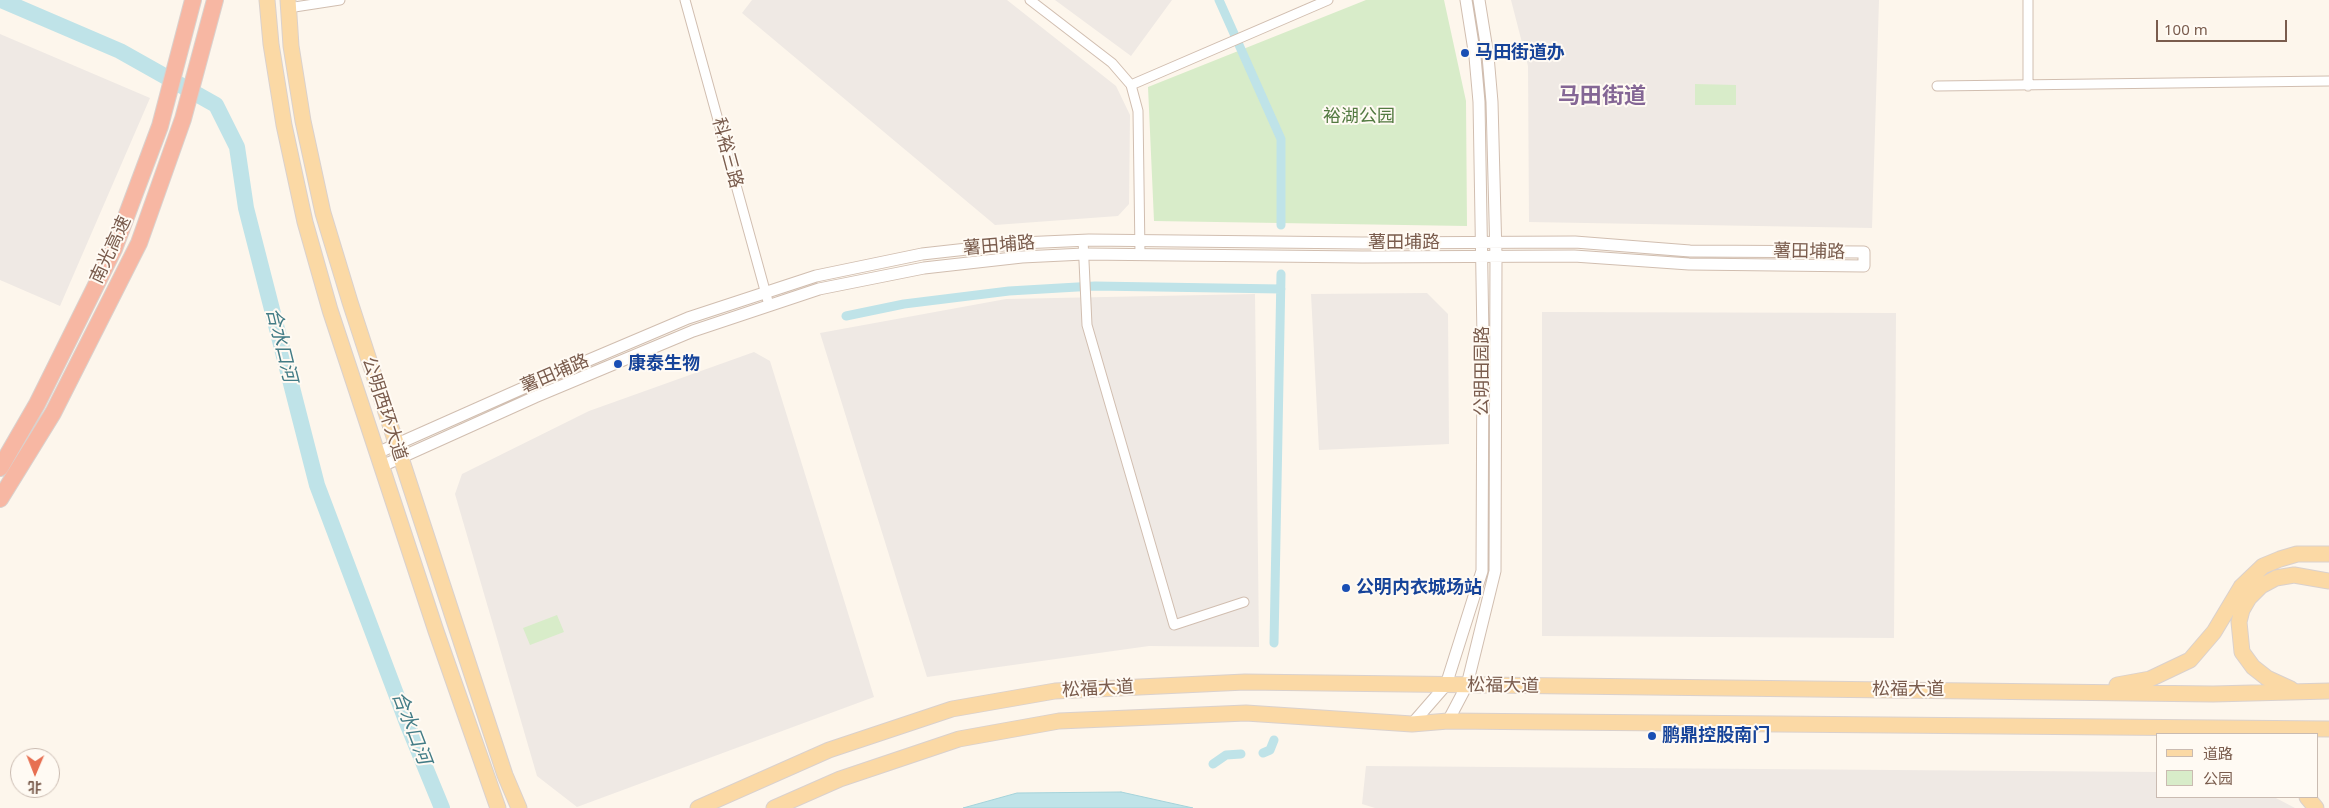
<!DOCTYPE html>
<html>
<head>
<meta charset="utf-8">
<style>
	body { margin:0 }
	#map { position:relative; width:2329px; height:808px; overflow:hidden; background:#fdf6ec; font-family:"Noto Sans","Noto Sans SC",sans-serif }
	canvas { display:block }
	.legend { position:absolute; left:2156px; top:733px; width:162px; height:65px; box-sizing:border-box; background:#fffaf3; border:1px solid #cabbb1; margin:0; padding:6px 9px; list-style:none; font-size:15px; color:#7a5c4d }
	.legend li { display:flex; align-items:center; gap:10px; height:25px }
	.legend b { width:25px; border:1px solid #cabbb1 }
	.north { position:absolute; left:10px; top:748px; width:50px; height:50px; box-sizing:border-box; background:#fffaf3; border:1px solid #cabbb1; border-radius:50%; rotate:181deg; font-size:14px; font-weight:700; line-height:20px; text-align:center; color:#7a5c4d }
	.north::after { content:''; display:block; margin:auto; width:18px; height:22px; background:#e76f51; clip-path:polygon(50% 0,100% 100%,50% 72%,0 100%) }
	.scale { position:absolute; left:2156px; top:20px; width:131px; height:22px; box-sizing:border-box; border:2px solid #7a5c4d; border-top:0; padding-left:6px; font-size:15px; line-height:18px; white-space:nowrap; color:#7a5c4d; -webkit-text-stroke:4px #fffaf3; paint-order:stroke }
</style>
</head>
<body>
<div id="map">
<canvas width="2329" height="808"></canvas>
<ul class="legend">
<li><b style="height:6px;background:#fbd9a5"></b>道路</li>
<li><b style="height:14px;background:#d8ecc9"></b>公园</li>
</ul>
<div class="north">北</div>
<div class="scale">100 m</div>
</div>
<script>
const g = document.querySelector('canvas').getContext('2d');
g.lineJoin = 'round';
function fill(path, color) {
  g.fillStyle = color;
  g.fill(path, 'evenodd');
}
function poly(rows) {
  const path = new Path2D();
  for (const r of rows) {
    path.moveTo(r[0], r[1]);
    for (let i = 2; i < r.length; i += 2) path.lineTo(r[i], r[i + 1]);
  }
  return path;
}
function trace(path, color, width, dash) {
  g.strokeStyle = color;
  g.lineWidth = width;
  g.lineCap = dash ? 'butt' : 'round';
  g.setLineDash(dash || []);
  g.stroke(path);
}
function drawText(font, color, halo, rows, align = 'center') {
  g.font = font + ' "Noto Sans","Noto Sans SC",sans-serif';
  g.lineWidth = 4;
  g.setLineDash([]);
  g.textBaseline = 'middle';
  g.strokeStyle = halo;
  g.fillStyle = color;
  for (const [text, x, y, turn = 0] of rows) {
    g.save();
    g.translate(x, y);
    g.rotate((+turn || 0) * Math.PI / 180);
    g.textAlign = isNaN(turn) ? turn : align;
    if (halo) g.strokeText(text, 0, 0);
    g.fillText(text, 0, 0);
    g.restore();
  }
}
fill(poly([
	[752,0,1007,0,1116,86,1130,115,1129,204,1118,216,995,225,742,13],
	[1055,0,1172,0,1131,56],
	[1511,0,1879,0,1872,228,1529,222,1528,66],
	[0,34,150,98,60,306,0,280],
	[1427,293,1448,314,1449,444,1319,450,1311,294],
	[1255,294,1259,647,1149,646,927,677,820,333,1006,299],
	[1542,312,1896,313,1894,638,1542,636],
	[754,352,770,361,874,697,577,807,537,776,455,494,462,474,589,411],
	[1366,766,2158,772,2158,797,2274,797,2295,808,1375,808,1362,804]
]), '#efe9e4');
fill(poly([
	[1366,0,1444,0,1466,101,1467,226,1154,221,1148,87],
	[1695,84,1736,85,1736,105,1695,105],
	[557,615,564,632,530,645,523,628]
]), '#d8ecc9');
const water = poly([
	[1121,792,1193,808,963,808,1017,793,1121,792]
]);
fill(water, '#bfe3e8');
trace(water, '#a5d3da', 1);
trace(poly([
	[1219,0,1281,139,1281,225],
	[846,316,904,304,1009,291,1060,288,1095,286,1281,289],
	[1274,643,1281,274],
	[1263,753,1270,750,1274,740],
	[1213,764,1226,755,1241,754]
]), '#bfe3e8', 9);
trace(poly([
	[1,0,120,51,216,105,237,147,246,208,317,485,407,723,442,808]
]), '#bfe3e8', 16);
const minor = poly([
	[685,0,769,305],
	[1030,0,1112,63,1131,85,1138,111,1140,254],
	[288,8,340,0],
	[1131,85,1328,0],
	[1937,86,2329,81],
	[2028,86,2028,0],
	[1083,240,1087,325,1174,625,1244,602]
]);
const tertiary = poly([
	[377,453,530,385,688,318,816,276,922,254,1021,243,1089,240,1362,243,1575,242,1690,251,1864,252,1864,266,1689,264,1574,256,1362,257,1084,254,1022,257,924,268,819,289,693,331,535,397,382,466],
	[1448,721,1467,685,1495,571,1496,256,1492,102,1488,56,1479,0],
	[1412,724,1446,685,1482,571,1483,338,1479,102,1475,57,1466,0]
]);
const primary = poly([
	[267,0,271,44,284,125,305,222,330,310,436,631,498,808],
	[288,0,291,46,303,121,323,213,350,302,455,623,505,775,519,808],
	[2117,685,2150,679,2190,660,2214,632,2241,587,2263,566,2280,559,2297,554,2329,554],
	[2291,689,2267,678,2253,667,2242,652,2239,622,2242,610,2249,598,2261,586,2276,578,2294,575,2329,581],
	[2307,797,2316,808],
	[698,808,829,750,952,709,1055,691,1245,682,2213,694,2329,691],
	[774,808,840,779,959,739,1059,721,1246,713,1412,724,1448,721,2329,729]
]);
const motorway = poly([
	[0,468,37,404,114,249,160,126,193,0],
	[0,499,53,413,139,243,183,119,215,0]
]);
trace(minor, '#d1beb0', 11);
trace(tertiary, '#d1beb0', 13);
trace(primary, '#dad1cd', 17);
trace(motorway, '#dad1cd', 18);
trace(minor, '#fff', 9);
trace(tertiary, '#fff', 11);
trace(primary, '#fbd9a5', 15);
trace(motorway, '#f7b7a3', 16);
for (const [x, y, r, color] of [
	[1465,53,5,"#1a4fb4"],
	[618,364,5,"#1a4fb4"],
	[1346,588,5,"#1a4fb4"],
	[1652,736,5,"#1a4fb4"]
]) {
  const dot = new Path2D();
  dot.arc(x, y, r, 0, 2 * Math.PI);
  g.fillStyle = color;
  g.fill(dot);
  trace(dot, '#fffaf3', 2);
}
drawText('bold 18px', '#164399', '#fffaf3', [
	["马田街道办",1475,53],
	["康泰生物",628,364],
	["公明内衣城场站",1356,588],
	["鹏鼎控股南门",1662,736]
], 'left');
drawText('18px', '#537a41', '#fffaf3', [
	["裕湖公园",1359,117]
]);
drawText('18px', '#7a5c4d', '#fffaf3', [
	["科裕三路",727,153,75],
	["薯田埔路",1404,243],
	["薯田埔路",999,246,-5],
	["南光高速",111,250,-65],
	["薯田埔路",1809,252,1],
	["公明田园路",1483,371,-90],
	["薯田埔路",555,374,-23],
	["公明西环大道",384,409,72],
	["松福大道",1503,686,1],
	["松福大道",1098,689,-3],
	["松福大道",1908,690]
]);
drawText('italic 19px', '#437c86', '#fffaf3', [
	["合水口河",281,345,76],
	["合水口河",411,728,69]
]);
drawText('bold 22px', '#846695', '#fffaf3', [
	["马田街道",1602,97]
]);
</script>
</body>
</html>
